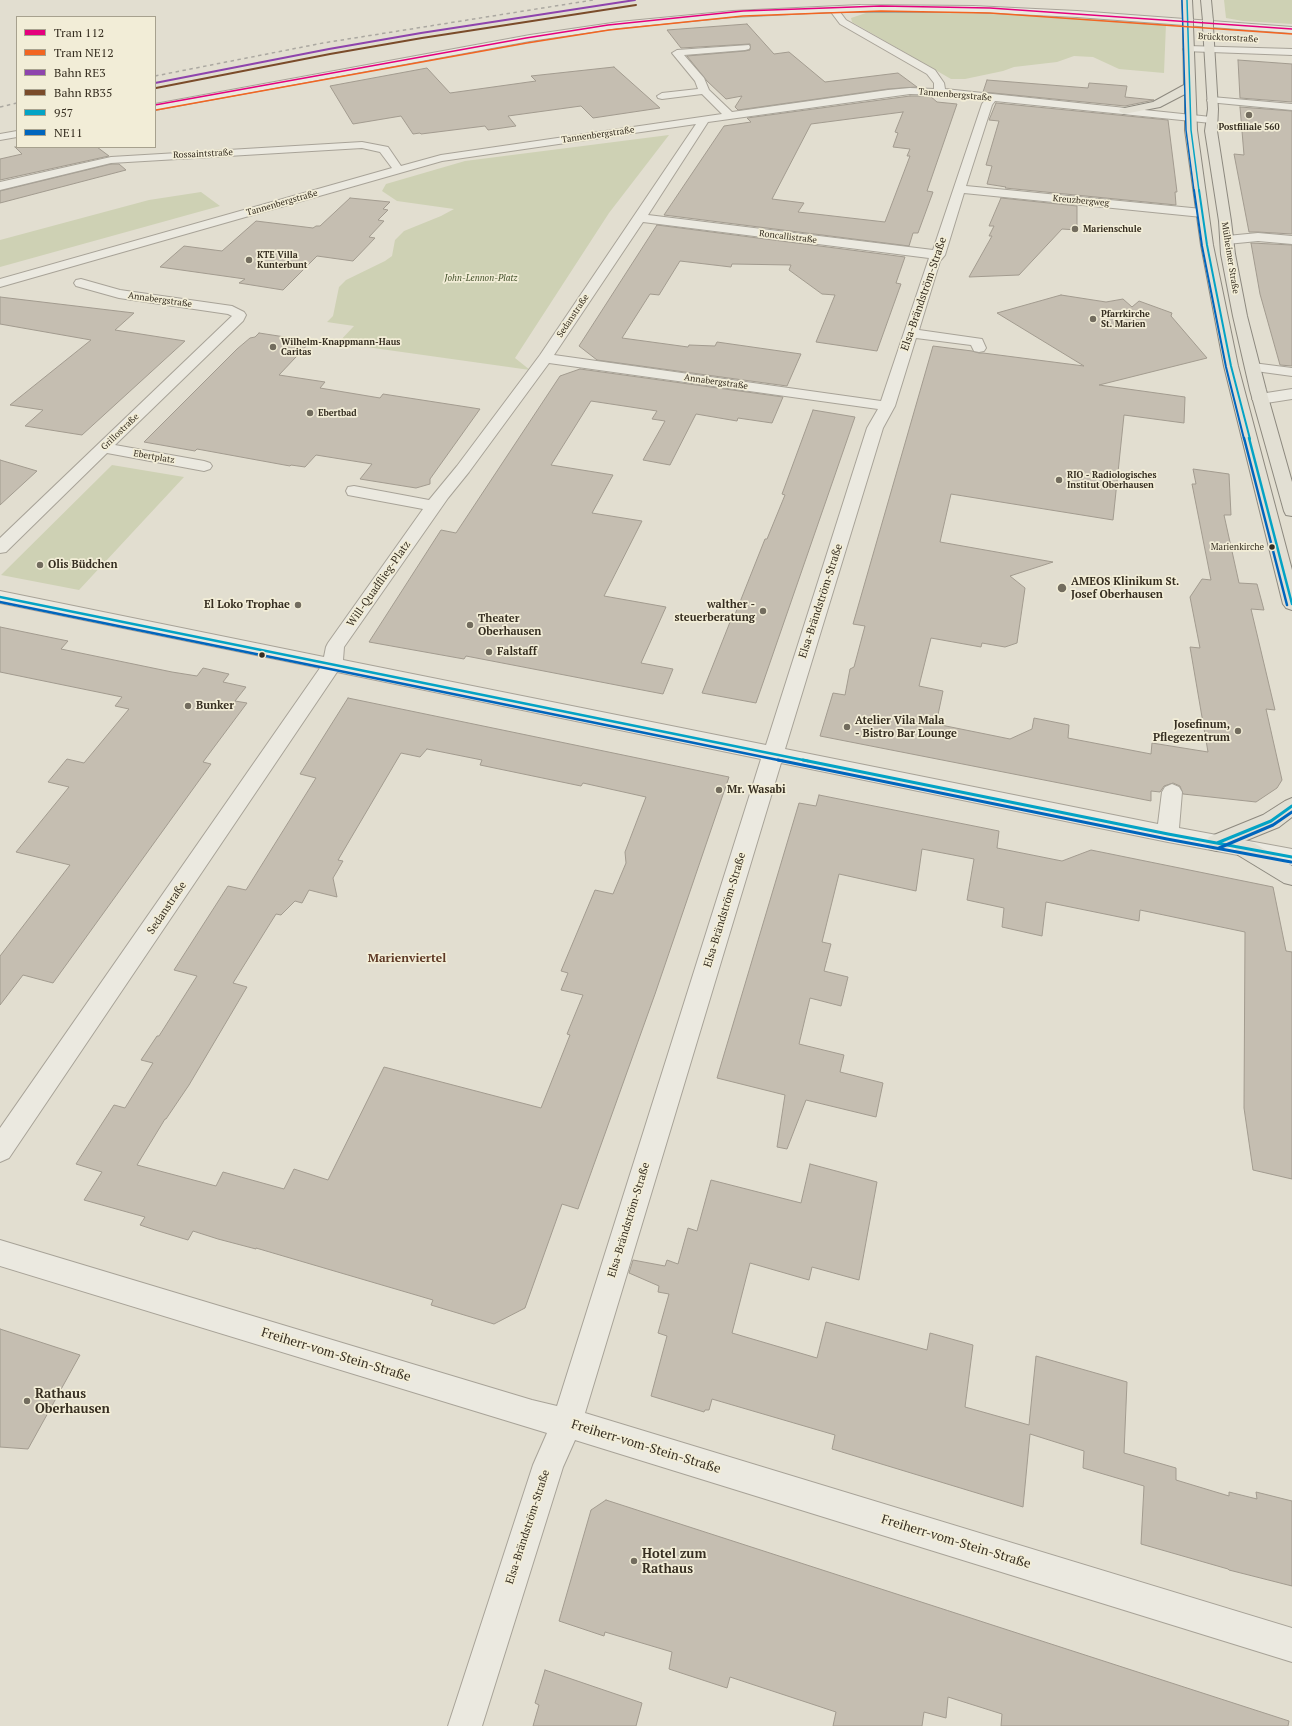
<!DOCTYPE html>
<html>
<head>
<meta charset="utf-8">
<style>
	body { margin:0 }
	#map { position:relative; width:1292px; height:1726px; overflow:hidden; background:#e2ded0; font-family:"PT Serif",serif }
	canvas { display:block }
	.legend { position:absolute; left:16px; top:16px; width:140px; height:132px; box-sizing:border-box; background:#f2edd7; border:1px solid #a7a18e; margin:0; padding:5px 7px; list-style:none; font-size:12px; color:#362e21 }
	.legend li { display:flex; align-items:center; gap:8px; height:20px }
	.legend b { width:20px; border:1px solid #a7a18e }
</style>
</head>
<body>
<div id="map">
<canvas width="1292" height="1726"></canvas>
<ul class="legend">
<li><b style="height:5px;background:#e5007d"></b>Tram 112</li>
<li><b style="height:5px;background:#f26522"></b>Tram NE12</li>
<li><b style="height:5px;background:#8e44ad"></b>Bahn RE3</li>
<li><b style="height:5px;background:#7a4b2a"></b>Bahn RB35</li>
<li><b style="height:5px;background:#03a3c5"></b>957</li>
<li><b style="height:5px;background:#0065bd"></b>NE11</li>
</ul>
</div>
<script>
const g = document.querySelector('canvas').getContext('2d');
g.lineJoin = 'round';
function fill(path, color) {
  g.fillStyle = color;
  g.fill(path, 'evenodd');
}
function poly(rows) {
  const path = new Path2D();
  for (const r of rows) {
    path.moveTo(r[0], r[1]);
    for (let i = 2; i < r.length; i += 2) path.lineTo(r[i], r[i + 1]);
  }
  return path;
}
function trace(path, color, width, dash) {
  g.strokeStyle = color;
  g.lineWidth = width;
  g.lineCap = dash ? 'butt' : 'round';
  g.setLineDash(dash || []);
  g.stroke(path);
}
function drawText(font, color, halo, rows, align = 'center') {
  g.font = font + ' "PT Serif",serif';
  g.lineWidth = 3.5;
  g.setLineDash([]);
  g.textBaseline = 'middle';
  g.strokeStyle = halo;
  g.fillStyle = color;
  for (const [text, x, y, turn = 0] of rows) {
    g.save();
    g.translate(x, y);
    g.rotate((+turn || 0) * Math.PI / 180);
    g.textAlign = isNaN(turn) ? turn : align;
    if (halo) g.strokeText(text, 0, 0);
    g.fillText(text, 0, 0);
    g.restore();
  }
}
fill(poly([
	[1224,0,1292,0,1292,24,1243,21,1226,18],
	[866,13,997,13,1166,24,1164,73,1119,69,1093,57,1074,56,1057,62,1014,67,1003,71,965,79,951,79,852,22,851,18],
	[669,135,609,213,515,358,530,370,338,343,354,326,327,322,333,316,339,287,346,280,385,261,392,256,395,240,404,231,441,216,454,209,397,201,382,191,386,184,465,161],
	[201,192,220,206,0,267,0,240,149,200],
	[112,465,184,477,79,590,1,575]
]), '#ced1b4');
const building = poly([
	[747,24,774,54,789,52,825,82,898,73,917,87,888,89,738,110,735,107,742,96,726,99,707,81,687,56,745,51,750,50,750,44,681,48,667,30,747,24],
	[1238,60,1292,64,1292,102,1240,98,1238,60],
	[614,67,660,108,593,118,581,106,508,116,516,126,488,130,485,126,421,134,420,133,413,134,401,116,353,124,330,86,427,68,450,93,536,81,531,76,614,67],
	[987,80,1088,88,1089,83,1127,86,1125,97,1154,100,1125,106,983,92,987,80],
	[910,96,930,96,937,102,957,104,927,191,933,192,918,233,913,233,909,246,664,215,724,126,751,122,747,118,910,96],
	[903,112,895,132,898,133,893,147,910,149,907,156,910,156,885,222,798,212,804,203,772,199,811,124,903,112],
	[996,103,1168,120,1177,192,1175,192,1176,205,1005,188,1006,187,987,184,992,166,986,165,999,121,989,120,996,103],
	[1240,107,1292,111,1292,234,1258,232,1249,232,1234,154,1244,155,1240,107],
	[15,147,97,147,109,156,0,180,0,159,22,154,15,147],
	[111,164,119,164,126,170,0,203,0,191,111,164],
	[350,198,390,202,383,209,388,210,378,220,384,221,369,237,375,238,353,261,317,256,283,290,239,283,245,279,160,267,184,246,222,251,256,221,313,228,316,226,320,226,350,198],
	[1001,198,1077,206,1077,230,1062,229,1019,275,969,277,992,236,989,236,994,226,989,226,1001,198],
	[657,225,905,257,896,283,901,284,877,351,816,342,835,295,822,294,789,270,791,265,732,264,731,267,680,261,659,295,650,294,622,338,688,347,689,345,715,346,717,342,801,354,787,386,597,360,579,346,657,225],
	[1251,243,1292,245,1292,366,1280,365,1260,294,1251,243],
	[1061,295,1106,302,1123,299,1132,307,1139,301,1172,313,1171,316,1207,358,1099,385,1185,397,1184,423,1124,415,1113,520,951,494,940,542,1053,562,1010,576,1025,588,1017,643,1005,647,982,643,981,647,931,638,919,686,943,691,936,724,1010,739,1032,729,1034,718,1069,725,1068,738,1151,754,1152,743,1208,752,1190,647,1200,648,1190,597,1202,579,1211,580,1192,484,1196,484,1193,469,1229,474,1231,515,1224,515,1239,583,1257,584,1264,610,1251,609,1275,710,1266,709,1282,780,1277,788,1256,802,1183,794,1180,786,1173,783,1164,786,1160,792,1151,791,1151,801,820,736,833,693,845,695,850,669,854,667,865,626,853,624,933,346,972,351,979,353,983,353,1084,366,997,313,1061,295],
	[0,297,134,313,115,330,185,341,82,435,25,426,43,410,10,405,91,340,0,324,0,297],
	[259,333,311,341,279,375,325,382,320,388,380,398,383,394,480,409,430,479,430,484,416,488,360,479,372,464,316,455,305,467,291,465,290,466,197,449,195,451,144,442,237,349,250,338,255,337,259,333],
	[580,369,783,397,772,423,738,418,737,421,696,414,670,465,643,460,665,421,652,419,657,411,591,401,551,465,613,475,592,513,642,521,604,596,666,607,641,663,673,669,663,694,466,656,464,659,369,642,441,530,456,533,560,376,580,369],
	[813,410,855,417,756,703,702,693,732,617,734,617,765,539,767,539,785,495,782,494,813,410],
	[0,460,37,471,0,505,0,460],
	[0,627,68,641,61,649,172,672,197,676,203,668,229,674,223,682,246,687,235,701,247,703,203,762,211,764,53,983,23,975,0,1005,0,956,70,865,16,852,69,787,48,782,67,759,84,763,129,709,115,706,122,697,0,672,0,627],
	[348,698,729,777,655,994,578,1209,562,1204,525,1308,494,1324,431,1305,433,1300,256,1248,256,1249,218,1239,193,1231,188,1240,155,1230,140,1225,145,1217,84,1200,102,1172,76,1164,114,1105,125,1108,153,1063,141,1060,157,1036,159,1036,197,976,174,970,228,886,246,890,316,778,300,774,348,698],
	[427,749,482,760,480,765,581,786,583,783,646,797,625,852,626,863,613,894,595,890,561,971,568,973,561,990,583,995,567,1034,570,1035,541,1108,384,1067,328,1180,294,1169,284,1189,223,1172,216,1186,137,1165,165,1119,166,1119,189,1085,247,987,233,983,276,914,281,915,295,901,302,903,309,890,337,897,333,878,343,861,338,860,401,753,420,757,427,749],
	[819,795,999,831,997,848,1062,861,1091,850,1273,887,1286,951,1292,952,1292,1179,1253,1170,1244,1108,1245,932,1140,910,1139,921,1046,902,1042,936,1002,927,1004,908,967,900,974,859,922,849,916,891,839,874,822,942,831,944,824,971,848,977,841,1006,810,998,799,1044,844,1055,840,1072,883,1083,876,1117,806,1100,787,1149,777,1147,785,1095,717,1078,799,803,816,806,819,795],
	[810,1164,877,1182,859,1280,812,1267,809,1280,750,1263,732,1333,817,1358,826,1322,927,1350,930,1333,973,1345,965,1407,1029,1425,1036,1356,1127,1382,1124,1453,1176,1468,1176,1480,1229,1496,1229,1492,1257,1499,1256,1492,1292,1501,1292,1586,1229,1570,1228,1569,1141,1544,1144,1486,1083,1468,1084,1451,1030,1434,1023,1507,832,1449,835,1435,712,1399,709,1410,705,1410,704,1412,651,1396,667,1336,658,1333,669,1294,658,1292,659,1286,629,1273,633,1260,665,1266,667,1260,678,1264,688,1228,697,1231,711,1180,801,1203,810,1164],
	[0,1329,80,1355,28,1449,0,1447,0,1329],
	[606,1500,1289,1721,1288,1726,1001,1726,1002,1714,948,1697,946,1718,924,1712,922,1726,833,1726,836,1712,730,1677,727,1688,669,1669,672,1652,605,1632,604,1636,559,1621,591,1510,606,1500],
	[545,1670,642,1703,636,1726,533,1726,539,1705,535,1703,545,1670]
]);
fill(building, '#c5beb1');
trace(building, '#a29b8f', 1);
const minor = poly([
	[860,5,973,6,1077,11,1292,27,1292,33,1077,17,973,12,840,12,846,20,935,70,944,83,945,89,1211,117,1217,120,1211,123,995,101,992,105,966,186,1202,209,1206,210,1208,213,1206,216,1202,217,964,193,945,255,940,261,919,330,982,339,986,348,984,351,979,352,974,351,971,345,916,338,895,406,883,428,785,749,1158,824,1162,792,1165,787,1172,784,1179,787,1182,792,1179,828,1292,849,1292,865,1168,842,781,763,585,1413,1292,1628,1292,1662,575,1440,563,1467,482,1726,448,1726,533,1465,547,1433,0,1266,0,1240,532,1400,557,1406,761,759,337,672,9,1158,0,1162,0,1128,320,668,0,603,0,591,324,657,326,647,328,643,423,509,348,495,346,491,348,487,354,486,429,500,457,466,540,355,696,124,442,161,0,287,0,279,392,168,380,152,362,148,111,163,0,190,0,182,111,157,362,142,388,147,401,166,441,155,722,114,702,94,662,99,658,98,657,96,662,93,698,89,695,81,672,53,677,50,749,45,750,47,749,49,745,50,684,55,704,78,709,90,732,112,888,90,910,88,934,89,934,83,927,74,840,24,831,12,733,17,619,28,530,41,155,110,155,104,530,35,619,22,733,11,860,5],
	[910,94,940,95,985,100,982,104,933,250,648,215,708,122,910,94],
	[643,222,929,258,881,401,554,355,643,222],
	[549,363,878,409,867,428,766,745,343,660,344,647,448,498,469,472,549,363],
	[1188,46,1292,49,1292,55,1184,51,1183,49,1188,46],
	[1212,97,1292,104,1292,110,1208,102,1207,100,1212,97],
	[17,131,17,137,0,140,0,134,17,131],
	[1258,233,1292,236,1292,244,1258,241,1227,244,1222,243,1221,240,1222,237,1227,236,1258,233],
	[81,279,120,290,232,306,244,312,246,315,243,321,115,445,204,461,210,463,212,466,210,469,204,471,107,453,6,552,0,553,0,538,232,316,228,314,119,298,76,286,74,283,76,280,81,279],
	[1253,363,1292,368,1292,376,1248,370,1246,367,1248,364,1253,363],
	[1292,389,1292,399,1260,404,1255,402,1252,399,1255,396,1260,394,1292,389]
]);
const major = poly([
	[1182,0,1192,0,1193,20,1191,22,1188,23,1183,20,1182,0],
	[1201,0,1211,0,1213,21,1211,23,1208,24,1203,21,1201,0],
	[1188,23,1193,26,1197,130,1213,245,1238,366,1292,570,1292,610,1286,608,1283,604,1224,366,1201,245,1185,130,1185,94,1160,107,1124,114,1119,111,1120,109,1153,102,1184,85,1183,26,1188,23],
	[1208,24,1213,27,1218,109,1217,131,1231,221,1235,254,1247,316,1266,390,1292,482,1292,516,1286,515,1284,511,1250,390,1233,316,1221,254,1219,221,1205,131,1208,109,1203,27,1208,24],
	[1292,798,1292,817,1279,827,1225,849,1217,851,1209,849,1206,843,1209,837,1263,815,1285,801,1292,798],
	[1246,841,1254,843,1292,866,1292,885,1284,883,1238,855,1235,849,1238,843,1246,841]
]);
trace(minor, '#a8a398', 2);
trace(major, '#8d897f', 2);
fill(minor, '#ebe9e0');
fill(major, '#e2dfd3');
trace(poly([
	[155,76,323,43,593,0],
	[0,107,17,103]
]), '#aba8a1', 1.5, [3.5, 3.5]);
const majorBridge = poly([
	[1188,20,1188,26],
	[1208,21,1208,27]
]);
trace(majorBridge, '#8d897f', 12, []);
trace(majorBridge, '#e2dfd3', 10);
trace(poly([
	[1187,0,1191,130,1199,191]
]), '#03a3c5', 1.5);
trace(poly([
	[1199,190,1207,245,1231,366,1250,439]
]), '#03a3c5', 2);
trace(poly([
	[1249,438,1292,604],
	[0,597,808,761]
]), '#03a3c5', 2.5);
trace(poly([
	[803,760,1168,834,1292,857],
	[1217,843,1271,821,1292,806]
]), '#03a3c5', 3);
trace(poly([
	[1182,0,1186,130,1194,191]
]), '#0065bd', 1.5);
trace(poly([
	[1194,190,1202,246,1226,367,1244,439]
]), '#0065bd', 2);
trace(poly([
	[1244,438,1287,605],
	[0,602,783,761]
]), '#0065bd', 2.5);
trace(poly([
	[778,760,1167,839,1291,862],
	[1219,848,1273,825,1292,812]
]), '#0065bd', 3);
trace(poly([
	[155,83,329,49,421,33,635,0]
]), '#8e44ad', 2);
trace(poly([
	[156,88,330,54,422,38,636,5]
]), '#7a4b2a', 2);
trace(poly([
	[155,105,526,38,608,25,743,11,881,6,990,8,1292,29]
]), '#e5007d', 1.5);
trace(poly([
	[156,110,527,43,609,30,743,16,881,11,990,13,1292,34]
]), '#f26522', 1.5);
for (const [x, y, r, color] of [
	[1249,115,4,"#726c5e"],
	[1075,229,4,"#726c5e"],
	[249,260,4,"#726c5e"],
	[1093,319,4,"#726c5e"],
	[273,347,4,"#726c5e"],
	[310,413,4,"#726c5e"],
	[1059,480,4,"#726c5e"],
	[1272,547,3.5,"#362e21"],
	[40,565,4,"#726c5e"],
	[1062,588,5,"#726c5e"],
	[298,605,4,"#726c5e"],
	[763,611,4,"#726c5e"],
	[470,625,4,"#726c5e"],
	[489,652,4,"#726c5e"],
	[262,655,3.5,"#362e21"],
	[188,706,4,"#726c5e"],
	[847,727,4,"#726c5e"],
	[1238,731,4,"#726c5e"],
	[719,790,4,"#726c5e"],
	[27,1401,4,"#726c5e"],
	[634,1561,4,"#726c5e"]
]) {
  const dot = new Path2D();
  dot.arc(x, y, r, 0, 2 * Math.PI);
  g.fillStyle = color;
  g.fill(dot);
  trace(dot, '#f2edd7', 1.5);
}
drawText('9px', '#362e21', '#f2edd7', [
	["Brücktorstraße",1228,38,3],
	["Tannenbergstraße",955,95,5],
	["Tannenbergstraße",598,135,-8],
	["Rossaintstraße",203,154,-3],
	["Kreuzbergweg",1081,201,5],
	["Tannenbergstraße",282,203,-16],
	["Roncallistraße",788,237,7],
	["Mülheimer Straße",1230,258,81],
	["Annabergstraße",160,300,8],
	["Sedanstraße",573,316,-56],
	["Annabergstraße",716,382,8],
	["Grillostraße",120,432,-44],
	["Ebertplatz",154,457,10]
]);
drawText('bold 9px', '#362e21', '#f2edd7', [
	["Postfiliale 560",1249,127,"center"],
	["Marienschule",1083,229],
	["KTE Villa",257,255],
	["Kunterbunt",257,265],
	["Pfarrkirche",1101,314],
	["St. Marien",1101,324],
	["Wilhelm-Knappmann-Haus",281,342],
	["Caritas",281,352],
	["Ebertbad",318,413],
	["RIO - Radiologisches",1067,475],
	["Institut Oberhausen",1067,485]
], 'left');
drawText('italic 9px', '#42502a', '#f2edd7', [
	["John-Lennon-Platz",481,278]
]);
drawText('9px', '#362e21', '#f2edd7', [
	["Marienkirche",1264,547]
], 'right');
drawText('11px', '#362e21', '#f2edd7', [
	["Elsa-Brändström-Straße",924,294,-71],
	["Will-Quadflieg-Platz",379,584,-55],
	["Elsa-Brändström-Straße",821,601,-72],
	["Sedanstraße",167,908,-56],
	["Elsa-Brändström-Straße",725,910,-73],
	["Elsa-Brändström-Straße",629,1220,-73],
	["Elsa-Brändström-Straße",528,1527,-72]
]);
drawText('bold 11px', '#362e21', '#f2edd7', [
	["Olis Büdchen",48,565],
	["AMEOS Klinikum St.",1071,582],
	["Josef Oberhausen",1071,595],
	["El Loko Trophae",290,605,"right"],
	["walther -",755,605,"right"],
	["steuerberatung",755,618,"right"],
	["Theater",478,619],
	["Oberhausen",478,632],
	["Falstaff",497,652],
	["Bunker",196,706],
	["Atelier Vila Mala",855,721],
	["- Bistro Bar Lounge",855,734],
	["Josefinum,",1230,725,"right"],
	["Pflegezentrum",1230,738,"right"],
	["Mr. Wasabi",727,790]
], 'left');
drawText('bold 12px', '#5d3825', '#f2edd7', [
	["Marienviertel",407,959]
]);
drawText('13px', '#362e21', '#f2edd7', [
	["Freiherr-vom-Stein-Straße",336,1355,17],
	["Freiherr-vom-Stein-Straße",646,1447,17],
	["Freiherr-vom-Stein-Straße",956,1542,17]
]);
drawText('bold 13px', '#362e21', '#f2edd7', [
	["Rathaus",35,1394],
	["Oberhausen",35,1409],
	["Hotel zum",642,1554],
	["Rathaus",642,1569]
], 'left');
</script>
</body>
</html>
